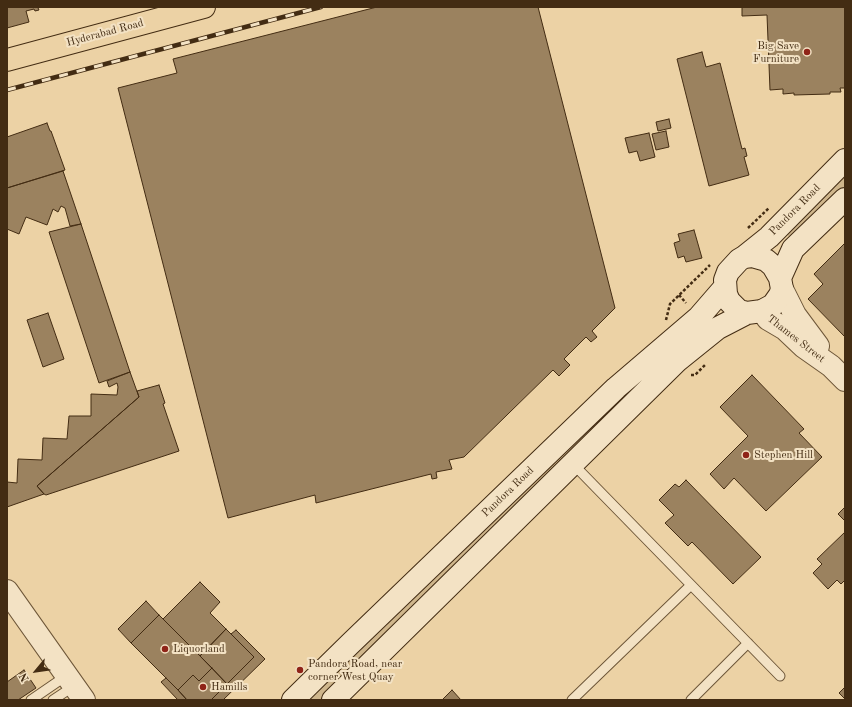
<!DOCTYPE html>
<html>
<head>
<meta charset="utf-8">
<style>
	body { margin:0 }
	#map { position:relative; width:852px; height:707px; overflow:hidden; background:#ecd2a5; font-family:"Old Standard TT",serif }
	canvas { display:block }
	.frame { position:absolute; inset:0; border:8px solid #432c13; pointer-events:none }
	.north { position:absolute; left:16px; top:651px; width:40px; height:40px; -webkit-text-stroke:3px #f3e2c4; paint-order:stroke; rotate:241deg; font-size:11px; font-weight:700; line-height:16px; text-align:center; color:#432c13 }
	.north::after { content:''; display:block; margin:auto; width:14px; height:18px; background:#432c13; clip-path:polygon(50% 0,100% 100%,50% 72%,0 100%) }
</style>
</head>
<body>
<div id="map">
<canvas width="852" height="707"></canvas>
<div class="frame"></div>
<div class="north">N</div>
</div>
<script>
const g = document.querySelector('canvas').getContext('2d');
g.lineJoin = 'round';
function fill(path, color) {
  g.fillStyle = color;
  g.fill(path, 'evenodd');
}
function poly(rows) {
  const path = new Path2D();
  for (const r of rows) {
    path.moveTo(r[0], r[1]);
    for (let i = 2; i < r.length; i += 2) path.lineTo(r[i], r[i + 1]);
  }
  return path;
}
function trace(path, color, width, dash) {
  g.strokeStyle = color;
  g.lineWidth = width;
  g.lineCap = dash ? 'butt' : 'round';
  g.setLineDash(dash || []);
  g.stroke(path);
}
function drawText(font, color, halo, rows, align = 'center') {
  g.font = font + ' "Old Standard TT",serif';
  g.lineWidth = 4;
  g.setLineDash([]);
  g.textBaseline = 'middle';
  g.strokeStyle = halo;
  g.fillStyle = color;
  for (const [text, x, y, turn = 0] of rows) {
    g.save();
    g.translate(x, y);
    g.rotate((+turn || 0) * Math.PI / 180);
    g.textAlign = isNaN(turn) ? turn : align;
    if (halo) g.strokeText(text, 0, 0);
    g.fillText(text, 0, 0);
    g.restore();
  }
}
fill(poly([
	[845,172,845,190,793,241,784,231],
	[700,332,322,700,305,700,625,387]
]), '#cfb68c');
const building = poly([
	[7,7,41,7,38,8,39,10,35,11,34,9,26,11,29,22,7,28,7,7],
	[377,7,538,7,615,308,592,331,597,337,591,342,586,337,564,359,570,365,559,376,553,370,464,457,449,460,452,469,436,472,437,478,432,479,431,474,316,503,315,495,228,518,118,88,177,73,173,59,377,7],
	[742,7,845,7,845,88,840,88,841,92,830,92,830,94,794,95,794,93,783,94,783,89,770,90,767,15,742,16,742,7],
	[702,52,706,67,720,63,742,149,745,148,747,156,744,157,749,175,709,186,677,59,702,52],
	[669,119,671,128,658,131,656,122,669,119],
	[47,123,50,131,51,131,65,170,7,188,7,137,47,123],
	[666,131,669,147,656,150,652,134,666,131],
	[649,133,655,157,640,161,637,151,629,153,625,138,649,133],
	[63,171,81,224,70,226,65,208,61,206,58,212,53,209,47,225,26,217,19,234,7,229,7,188,63,171],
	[81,224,130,372,99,383,49,232,81,224],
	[694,230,702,258,686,262,684,256,678,258,674,243,680,241,678,234,694,230],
	[845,243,845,337,808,299,823,284,814,274,845,243],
	[48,313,64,359,43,367,27,320,48,313],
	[130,372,139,397,37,486,44,494,7,507,7,482,17,483,18,459,42,460,43,438,67,439,69,416,91,416,91,394,117,395,118,387,117,383,109,387,107,381,130,372],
	[752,375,804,429,799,433,822,457,766,511,734,478,724,489,710,474,748,436,720,407,752,375],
	[159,385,165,403,163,404,179,451,46,495,44,494,37,486,139,397,137,391,159,385],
	[686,480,761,557,733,584,692,542,688,546,665,523,674,515,659,500,675,484,679,487,686,480],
	[845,507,845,521,838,514,845,507],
	[845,532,845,580,841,584,837,580,828,589,813,573,822,564,817,559,845,532],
	[200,582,220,602,210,613,226,629,200,656,163,619,200,582],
	[146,601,159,615,131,643,118,629,146,601],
	[159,615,212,668,199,681,193,675,178,690,131,643,159,615],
	[226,629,254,657,227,684,200,656,226,629],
	[236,630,265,659,223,700,211,700,254,657,231,634,236,630],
	[212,668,227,684,211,700,187,700,178,690,193,675,199,681,212,668],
	[24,670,36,688,18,700,7,700,7,682,24,670],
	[166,678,178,690,187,700,178,700,161,682,166,678],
	[845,687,845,699,839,693,845,687],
	[452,690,461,700,442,700,452,690]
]);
fill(building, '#9b825f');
trace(building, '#432c13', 1);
const service = poly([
	[573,464,780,676],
	[31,700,66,676],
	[53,700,74,686],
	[572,700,691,585],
	[691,700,748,643]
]);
const tertiary = poly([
	[782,289,795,315,818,346],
	[762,311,768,319,785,329,804,347,831,366,845,380],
	[7,591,84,700]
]);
const secondary = poly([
	[752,256,766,260,773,266,780,278,782,289,780,295,773,305,762,311,747,313,739,311,729,301,726,294,725,280,728,272,739,260,744,257,752,256],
	[744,257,769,237,845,160],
	[780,278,793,249,845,199],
	[293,700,350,644,616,388,699,317,725,287],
	[333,700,677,361,718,328,747,313]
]);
const trunk = poly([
	[7,60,204,7]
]);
trace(service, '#6d5638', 11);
trace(tertiary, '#6d5638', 24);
trace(secondary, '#432c13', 24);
trace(trunk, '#432c13', 24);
trace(poly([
	[748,228,769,208],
	[679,295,686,303],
	[666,320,670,304,710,265],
	[691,375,695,375,706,364]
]), '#432c13', 2.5, [3, 2]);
trace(service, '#f3e2c4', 9);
trace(tertiary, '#f3e2c4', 22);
trace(secondary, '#f3e2c4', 22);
trace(trunk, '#ecd2a5', 22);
const rail = poly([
	[7,90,321,7]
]);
trace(rail, '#432c13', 4.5);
trace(rail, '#f3e2c4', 3, [9]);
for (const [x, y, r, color] of [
	[807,52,4,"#8f2418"],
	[746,455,4,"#8f2418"],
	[165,649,4,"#8f2418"],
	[300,670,4,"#8f2418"],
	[203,687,4,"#8f2418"]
]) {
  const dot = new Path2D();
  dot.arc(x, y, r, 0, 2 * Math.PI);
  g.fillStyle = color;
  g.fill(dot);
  trace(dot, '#f3e2c4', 1.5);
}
drawText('11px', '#432c13', '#f3e2c4', [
	["Hyderabad Road",105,33,-15],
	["Pandora Road",795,210,-45],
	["Thames Street",796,339,38],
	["Pandora Road",508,492,-44]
]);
drawText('11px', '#432c13', '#f3e2c4', [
	["Big Save",799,46,"right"],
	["Furniture",799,59,"right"],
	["Stephen Hill",754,455],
	["Liquorland",173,649],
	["Pandora Road, near",308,664],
	["corner West Quay",308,677],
	["Hamills",211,687]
], 'left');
</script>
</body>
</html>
